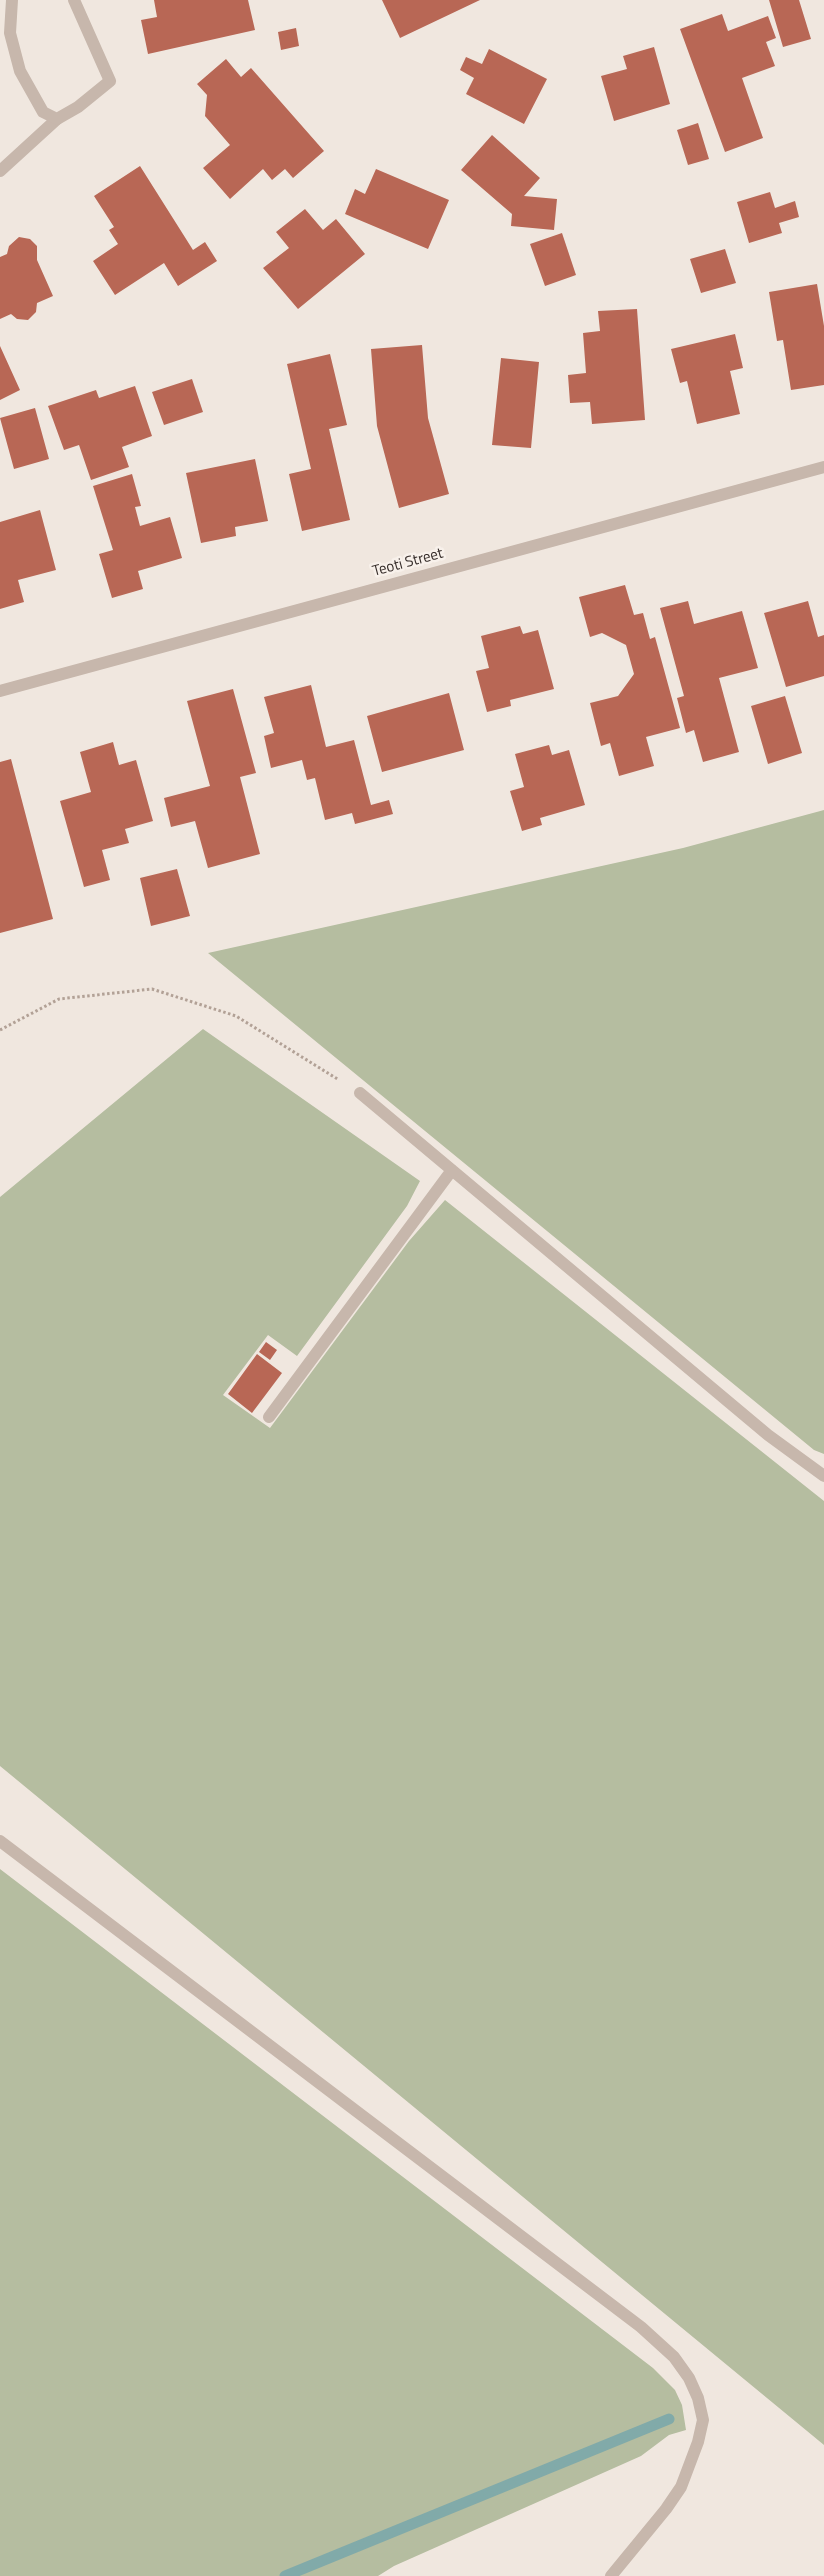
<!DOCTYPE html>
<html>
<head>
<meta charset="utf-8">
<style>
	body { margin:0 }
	canvas { display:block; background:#f0e7df }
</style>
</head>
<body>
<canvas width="824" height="2576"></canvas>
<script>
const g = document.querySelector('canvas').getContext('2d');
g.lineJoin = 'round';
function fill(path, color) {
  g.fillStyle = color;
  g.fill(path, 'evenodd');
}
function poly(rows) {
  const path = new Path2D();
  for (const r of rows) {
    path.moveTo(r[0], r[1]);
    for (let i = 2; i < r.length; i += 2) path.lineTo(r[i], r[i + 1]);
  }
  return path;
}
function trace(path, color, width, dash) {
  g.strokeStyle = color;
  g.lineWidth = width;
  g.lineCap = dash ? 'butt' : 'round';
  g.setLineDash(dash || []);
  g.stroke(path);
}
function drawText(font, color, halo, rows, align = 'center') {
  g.font = font + ' "Titillium Web",sans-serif';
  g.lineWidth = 5;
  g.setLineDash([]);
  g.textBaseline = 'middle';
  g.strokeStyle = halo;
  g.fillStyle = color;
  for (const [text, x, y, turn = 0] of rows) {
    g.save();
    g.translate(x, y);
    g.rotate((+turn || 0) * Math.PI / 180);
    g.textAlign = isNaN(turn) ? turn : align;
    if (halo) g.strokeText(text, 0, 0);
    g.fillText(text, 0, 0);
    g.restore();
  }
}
fill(poly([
	[824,810,824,1454,814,1450,208,953,683,848],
	[203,1029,420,1181,407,1206,297,1356,268,1335,223,1395,270,1428,409,1241,445,1200,824,1501,824,2445,0,1766,0,1197],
	[0,1869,653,2368,675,2390,682,2405,686,2430,669,2435,641,2456,394,2566,378,2576,0,2576]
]), '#b5bda0');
trace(poly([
	[285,2576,669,2419]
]), '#81aaa9', 11);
fill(poly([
	[154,0,248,0,255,30,148,54,141,20,157,17],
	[382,0,480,0,400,38],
	[769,0,799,0,811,39,783,47],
	[722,14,728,31,768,16,776,38,766,42,775,66,742,78,763,138,725,152,680,29],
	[296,28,299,46,281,50,278,32],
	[654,47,670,104,614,121,601,76,627,69,623,56],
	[489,49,547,79,524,124,466,94,474,78,460,70,466,57,482,64],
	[226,59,241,77,251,68,324,151,293,178,285,169,272,180,263,169,230,199,203,168,230,145,205,116,207,95,197,84],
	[698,123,709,159,688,165,677,130],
	[492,135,540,178,524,196,557,199,554,230,511,226,512,214,461,170],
	[140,166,193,250,205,242,217,261,178,286,164,263,115,295,93,261,118,244,109,230,114,227,94,196],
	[376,169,449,200,428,249,345,214,355,189,365,194],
	[770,192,775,208,795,201,799,217,779,223,782,233,749,243,737,202],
	[305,209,323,230,336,219,365,254,298,309,263,268,289,248,276,232],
	[562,233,576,275,545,286,530,244],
	[19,237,30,239,37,246,37,260,53,296,37,303,36,312,28,320,17,319,11,314,0,319,0,257,7,254,9,246],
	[725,249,736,283,701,293,690,259],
	[817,284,824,326,824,385,791,390,783,340,777,341,769,292],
	[637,309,645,420,592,424,590,402,570,403,568,375,586,373,583,333,600,331,598,311],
	[735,334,743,368,730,371,740,414,697,424,687,381,680,383,671,349],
	[422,345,428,418,449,494,399,508,377,426,371,349],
	[0,346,20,390,0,400],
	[330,354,347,425,329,429,350,520,302,531,289,474,311,469,287,364],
	[501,358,539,362,531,448,492,445],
	[192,379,203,412,164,425,152,392],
	[135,386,152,436,122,447,129,467,91,480,79,445,64,450,48,406,96,390,99,398],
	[35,408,49,459,14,469,0,418],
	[255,459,268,521,235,527,236,536,201,543,186,473],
	[132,474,141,506,135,507,140,526,170,517,182,558,138,571,143,589,112,598,99,554,113,550,93,486],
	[40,510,56,570,18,580,24,602,0,609,0,522],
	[625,585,634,615,643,613,650,639,655,637,680,728,646,737,654,766,619,776,610,743,601,746,590,703,618,696,634,674,626,645,602,633,590,637,579,597],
	[688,601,694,624,742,611,758,668,719,678,739,752,703,762,694,730,686,733,677,698,684,696,660,608],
	[808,601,818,637,824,635,824,676,786,687,764,613],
	[520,626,523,634,538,630,554,689,510,700,511,706,487,712,476,671,489,668,481,636],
	[311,685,326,747,354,740,371,805,389,800,393,814,355,824,352,813,325,820,315,778,307,780,302,760,271,768,264,736,274,733,264,697],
	[233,689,256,773,240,777,260,854,208,868,195,821,171,827,164,798,210,786,187,701],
	[449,693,464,750,382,772,367,716],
	[785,696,802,753,768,764,751,706],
	[113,742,119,765,136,760,153,821,125,829,129,843,102,850,110,880,84,887,60,801,91,792,80,752],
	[549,745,552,755,569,750,585,805,540,818,542,825,522,831,510,791,524,787,515,754],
	[11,759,53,919,0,933,0,762],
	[177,869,190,916,151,926,140,878],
	[266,1342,277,1350,270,1360,259,1352],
	[257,1354,282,1373,252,1413,228,1394]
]), '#b86755');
trace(poly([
	[0,1030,59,999,152,989,236,1016,339,1080]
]), '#b2a196', 3, [2.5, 2.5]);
trace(poly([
	[0,171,57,119],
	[360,1093,768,1435,824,1476],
	[269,1417,452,1170],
	[0,1841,641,2327,674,2357,689,2378,698,2398,703,2420,698,2442,681,2487,666,2509,611,2576]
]), '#c7b7ac', 12);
trace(poly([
	[12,0,10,33,20,71,43,112,57,119,78,107,110,81,74,0],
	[0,691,824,467]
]), '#c7b7ac', 12);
drawText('15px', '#362d2a', '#f8f1eb', [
	["Teoti Street",408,563,-15]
]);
</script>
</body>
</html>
